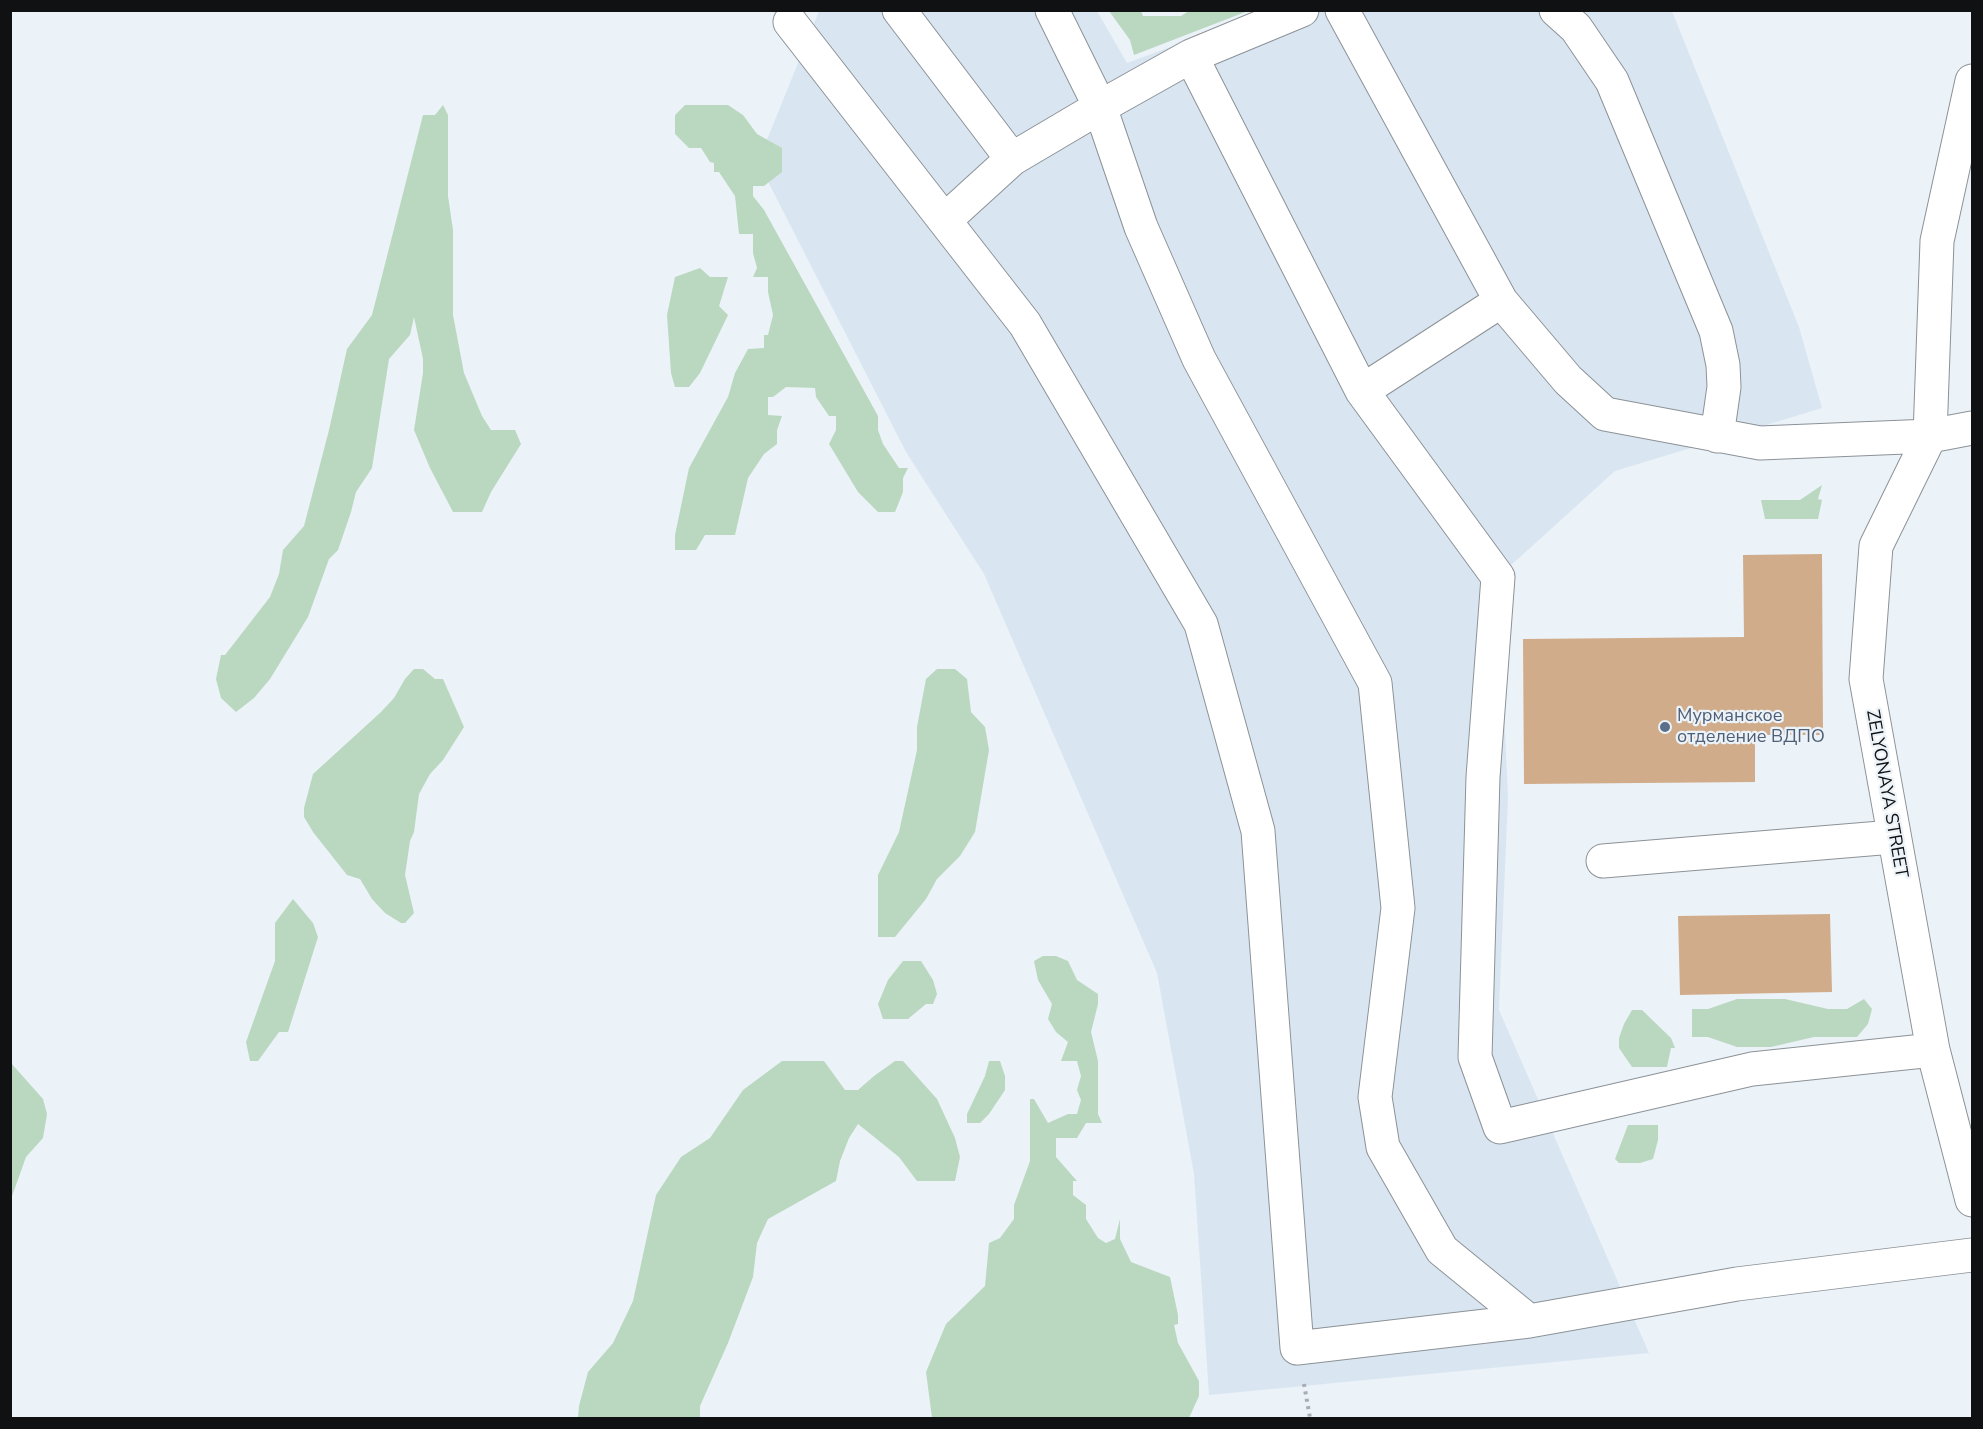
<!DOCTYPE html>
<html>
<head>
<meta charset="utf-8">
<style>
	body { margin:0 }
	#map { position:relative; width:1983px; height:1429px; overflow:hidden; background:#ebf2f8; font-family:"Nunito Sans",sans-serif }
	canvas { display:block }
	.frame { position:absolute; inset:0; border:12px solid #0f1113; pointer-events:none }
</style>
</head>
<body>
<div id="map">
<canvas width="1983" height="1429"></canvas>
<div class="frame"></div>
</div>
<script>
const g = document.querySelector('canvas').getContext('2d');
g.lineJoin = 'round';
function fill(path, color) {
  g.fillStyle = color;
  g.fill(path, 'evenodd');
}
function poly(rows) {
  const path = new Path2D();
  for (const r of rows) {
    path.moveTo(r[0], r[1]);
    for (let i = 2; i < r.length; i += 2) path.lineTo(r[i], r[i + 1]);
  }
  return path;
}
function trace(path, color, width, dash) {
  g.strokeStyle = color;
  g.lineWidth = width;
  g.lineCap = dash ? 'butt' : 'round';
  g.setLineDash(dash || []);
  g.stroke(path);
}
function drawText(font, color, halo, rows, align = 'center') {
  g.font = font + ' "Nunito Sans",sans-serif';
  g.lineWidth = 4.5;
  g.setLineDash([]);
  g.textBaseline = 'middle';
  g.strokeStyle = halo;
  g.fillStyle = color;
  for (const [text, x, y, turn = 0] of rows) {
    g.save();
    g.translate(x, y);
    g.rotate((+turn || 0) * Math.PI / 180);
    g.textAlign = isNaN(turn) ? turn : align;
    if (halo) g.strokeText(text, 0, 0);
    g.fillText(text, 0, 0);
    g.restore();
  }
}
fill(poly([
	[819,11,1097,11,1127,63,1268,11,1672,11,1799,327,1822,408,1615,471,1498,577,1508,797,1499,1010,1649,1353,1209,1395,1194,1174,1157,973,984,574,906,452,758,162]
]), '#d9e6f1');
fill(poly([
	[1109,11,1141,11,1143,16,1181,16,1189,11,1248,11,1134,55,1130,40],
	[443,105,448,115,448,196,453,230,453,315,464,373,482,416,491,430,515,430,521,444,491,492,482,512,453,512,430,468,414,430,423,373,423,359,414,317,410,335,389,359,372,468,356,492,351,512,338,550,329,559,308,617,270,679,254,698,236,712,221,698,216,679,221,655,225,655,270,597,279,574,283,550,304,526,329,430,347,349,372,315,423,115,435,115],
	[685,105,728,105,743,115,757,134,782,148,782,172,764,186,753,186,753,196,764,210,878,416,878,430,883,444,899,468,908,468,903,478,903,492,895,512,878,512,858,492,829,444,836,430,836,416,829,416,816,397,815,388,786,387,773,397,768,397,768,415,782,416,777,430,777,444,764,454,748,478,735,535,705,535,696,550,675,550,675,535,689,468,728,397,735,373,748,349,764,348,764,335,768,335,773,315,768,292,768,277,753,277,757,268,753,253,753,234,739,234,735,196,719,172,714,172,714,163,710,162,701,148,689,148,675,134,675,115],
	[700,268,710,277,728,277,719,306,728,315,700,373,689,387,675,387,671,373,667,315,675,277],
	[1822,485,1818,499,1822,500,1818,519,1765,519,1761,500,1800,500],
	[414,669,423,669,435,679,443,679,464,727,443,760,430,774,419,794,414,832,410,841,405,875,414,913,405,923,401,923,385,913,372,899,360,879,347,875,313,832,304,817,304,808,313,774,381,712,394,698,405,679],
	[937,669,955,669,967,679,971,712,985,727,989,750,975,832,960,856,937,879,926,899,895,937,878,937,878,875,899,832,917,750,917,727,926,679],
	[293,899,313,923,318,937,288,1032,279,1032,258,1061,250,1061,246,1042,275,961,275,923],
	[1043,956,1056,956,1068,961,1077,980,1098,994,1098,1004,1091,1032,1098,1061,1098,1114,1102,1123,1086,1123,1077,1138,1056,1138,1056,1157,1077,1181,1073,1181,1073,1195,1086,1205,1086,1219,1098,1238,1106,1243,1115,1239,1120,1219,1120,1239,1131,1262,1170,1277,1178,1315,1178,1324,1174,1325,1178,1343,1199,1381,1199,1396,1189,1418,932,1418,926,1372,946,1324,985,1286,989,1243,1000,1238,1014,1219,1014,1205,1030,1161,1030,1099,1034,1099,1048,1123,1068,1114,1077,1114,1081,1100,1077,1090,1081,1076,1077,1061,1061,1061,1068,1042,1056,1032,1048,1019,1052,1004,1038,980,1034,961],
	[903,961,921,961,933,980,937,994,933,1004,926,1004,908,1019,883,1019,878,1004,888,980],
	[1737,999,1785,999,1828,1009,1847,1009,1864,999,1872,1009,1868,1024,1857,1037,1814,1037,1771,1047,1737,1047,1708,1037,1692,1037,1692,1009,1708,1009],
	[1632,1010,1642,1010,1671,1038,1675,1048,1671,1048,1667,1067,1632,1067,1619,1048,1619,1038,1624,1024],
	[782,1061,824,1061,845,1090,858,1090,874,1076,895,1061,903,1061,937,1099,955,1138,960,1157,955,1181,917,1181,899,1157,858,1124,849,1138,840,1161,836,1181,768,1219,757,1243,753,1277,728,1343,700,1406,700,1418,578,1418,579,1406,588,1372,613,1343,633,1301,656,1195,681,1157,710,1138,743,1090],
	[989,1061,1000,1061,1005,1076,1005,1090,989,1114,980,1123,967,1123,967,1114,985,1076],
	[11,1063,43,1099,47,1114,43,1138,26,1157,11,1199],
	[1628,1125,1658,1125,1658,1140,1653,1159,1640,1163,1619,1163,1615,1159]
]), '#bad8c0');
fill(poly([
	[1822,554,1823,735,1755,735,1755,782,1524,784,1523,639,1744,637,1743,555],
	[1830,914,1832,992,1680,995,1678,916]
]), '#d1ac8a');
const minor = poly([
	[899,10,1012,159],
	[1052,10,1100,107,1141,227,1199,359,1375,683,1398,908,1375,1097,1383,1147,1442,1250,1529,1321],
	[1342,10,1501,301,1568,380,1605,414,1760,443,1930,436,1937,241,1972,81],
	[1556,10,1576,28,1612,81,1716,331,1723,365,1724,387,1717,436],
	[790,22,1025,324,1201,624,1258,831,1297,1348,1529,1321,1737,1284,1972,1255],
	[1191,56,1362,391,1498,577,1483,777,1475,1057,1500,1127,1752,1069,1933,1050],
	[945,220,1012,159,1100,107,1191,56,1302,10],
	[1362,391,1501,301],
	[1972,428,1930,436,1876,546,1866,679,1933,1050,1972,1200],
	[1603,861,1893,837]
]);
trace(minor, '#8c9297', 35);
trace(poly([
	[1304,1384,1310,1418]
]), '#a8adb2', 4, [3, 4.5]);
trace(minor, '#fff', 33);
for (const [x, y, r, color] of [
	[1665,727,6,"#5c6f8a"]
]) {
  const dot = new Path2D();
  dot.arc(x, y, r, 0, 2 * Math.PI);
  g.fillStyle = color;
  g.fill(dot);
  trace(dot, '#ebf2f8', 2);
}
drawText('18px', '#4e5e75', '#ebf2f8', [
	["Мурманское",1677,717],
	["отделение ВДПО",1677,738]
], 'left');
drawText('18px', '#0f1113', '#ebf2f8', [
	["ZELYONAYA STREET",1886,794,80]
]);
</script>
</body>
</html>
